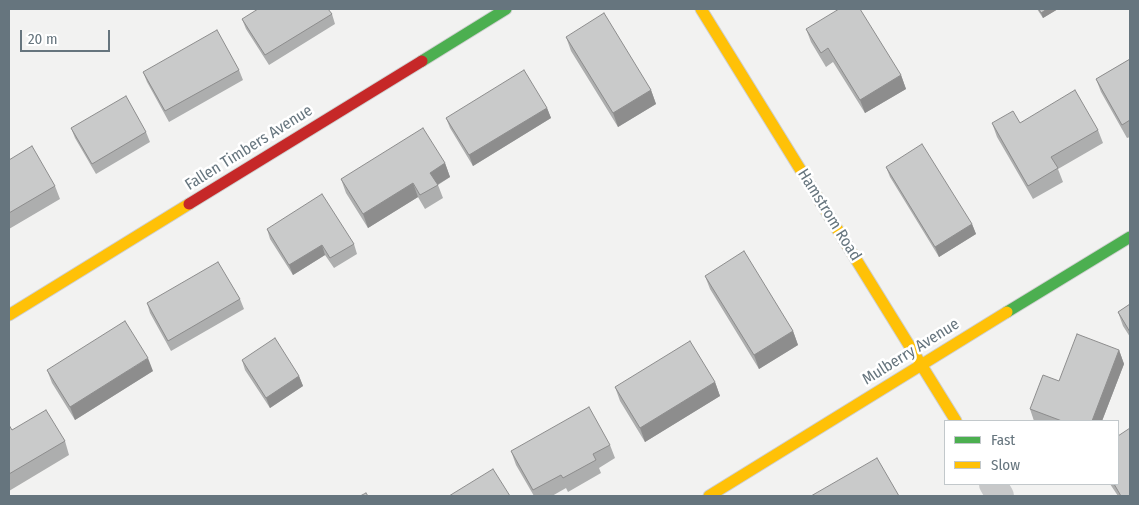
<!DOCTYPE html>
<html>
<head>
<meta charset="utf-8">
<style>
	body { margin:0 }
	#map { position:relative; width:1139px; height:505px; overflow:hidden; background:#f2f2f1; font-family:"Fira Sans Condensed",sans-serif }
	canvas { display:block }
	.frame { position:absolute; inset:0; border:10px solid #66757e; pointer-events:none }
	.legend { position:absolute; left:944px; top:420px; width:175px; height:65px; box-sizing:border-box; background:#fff; border:1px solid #c2c8cb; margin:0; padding:6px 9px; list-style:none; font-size:15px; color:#66757e }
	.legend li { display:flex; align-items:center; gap:10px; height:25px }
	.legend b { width:25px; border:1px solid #c2c8cb }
	.scale { position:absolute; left:20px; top:30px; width:90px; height:22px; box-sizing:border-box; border:2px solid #66757e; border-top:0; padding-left:6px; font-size:15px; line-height:18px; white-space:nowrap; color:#66757e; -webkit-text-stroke:4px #fff; paint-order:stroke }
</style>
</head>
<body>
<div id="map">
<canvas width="1139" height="505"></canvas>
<div class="frame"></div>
<ul class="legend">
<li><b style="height:6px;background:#4caf50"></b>Fast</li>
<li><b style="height:6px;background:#ffc107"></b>Slow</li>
</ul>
<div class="scale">20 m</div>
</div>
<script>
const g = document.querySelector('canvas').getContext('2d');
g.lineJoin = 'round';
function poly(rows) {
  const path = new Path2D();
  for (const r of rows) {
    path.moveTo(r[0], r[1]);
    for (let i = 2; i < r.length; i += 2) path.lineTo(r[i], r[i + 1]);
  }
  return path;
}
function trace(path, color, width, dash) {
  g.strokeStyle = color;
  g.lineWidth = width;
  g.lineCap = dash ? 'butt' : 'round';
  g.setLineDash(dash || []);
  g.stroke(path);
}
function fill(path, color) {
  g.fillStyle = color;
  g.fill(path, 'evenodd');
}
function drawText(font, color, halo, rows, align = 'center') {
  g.font = font + ' "Fira Sans Condensed",sans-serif';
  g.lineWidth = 5;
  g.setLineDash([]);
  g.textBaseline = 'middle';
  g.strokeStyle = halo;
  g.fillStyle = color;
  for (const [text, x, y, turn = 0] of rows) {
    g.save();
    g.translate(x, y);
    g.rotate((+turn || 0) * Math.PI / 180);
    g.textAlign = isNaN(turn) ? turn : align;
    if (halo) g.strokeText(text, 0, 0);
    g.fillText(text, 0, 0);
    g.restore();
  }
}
const fast = poly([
	[422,61,506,9],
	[1007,312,1130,237]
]);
const slow = poly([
	[701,9,956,421],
	[9,315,189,204],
	[709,496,1007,312]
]);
const jam = poly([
	[189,204,422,61]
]);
trace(fast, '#cecfcf', 13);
trace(slow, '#cecfcf', 13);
trace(jam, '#cecfcf', 13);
trace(poly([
	[993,484,1000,496]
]), '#c7c8c9', 28);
trace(fast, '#4caf50', 11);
trace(slow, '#ffc107', 11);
trace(jam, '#c62828', 11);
fill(poly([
	[1037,9,1058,9,1043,18],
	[332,14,335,24,269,65,246,29,242,19],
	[806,29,901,75,906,89,865,113,833,62,826,67,811,42],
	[566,37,651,90,656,104,618,127,571,51],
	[1130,59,1130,137,1127,138,1101,92,1096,79],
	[239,70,243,80,169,122,147,82,143,72],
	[547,108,551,118,473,166,450,128,446,118],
	[992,123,1020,123,1098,130,1103,143,1058,169,1063,182,1033,199,997,137],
	[71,128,146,132,150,142,96,174,75,138],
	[9,160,55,186,60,199,9,229],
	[445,163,450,177,438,185,443,198,425,209,418,197,368,228,346,193,341,179],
	[886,167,972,224,976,234,939,257,890,177],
	[267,229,354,244,357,254,334,268,325,255,293,275,270,239],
	[705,276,793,331,798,345,759,369,710,289],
	[240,299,244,309,171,351,150,313,147,303],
	[1130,304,1130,337,1123,326,1118,312],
	[1119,350,1124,364,1102,421,1034,421,1030,409,1059,381],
	[242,360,299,376,303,386,270,408,245,370],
	[47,370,153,371,75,420,52,383],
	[715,382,720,396,645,442,620,401,615,387],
	[9,425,12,430,65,441,69,455,9,491],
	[610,445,615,458,599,468,601,473,568,492,566,488,552,496,534,496,516,465,511,451],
	[1110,484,1118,484,1130,496,1118,496]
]), '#adaeae');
fill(poly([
	[1047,9,1058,9,1043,18,1041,13],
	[901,75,906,89,865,113,860,100],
	[651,90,656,104,618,127,613,113],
	[547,108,551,118,473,166,469,155],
	[445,163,450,177,435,186,430,173],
	[413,183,418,197,368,228,363,214],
	[972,224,976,234,939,257,935,247],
	[322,245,325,255,293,275,289,265],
	[793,331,798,345,759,369,754,355],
	[1119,350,1124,364,1102,421,1092,421],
	[148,358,153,371,75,420,70,407],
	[299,376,303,386,270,408,266,398],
	[715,382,720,396,645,442,640,428]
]), '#8d8d8d');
const building = poly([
	[258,9,328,9,332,14,265,55,242,19,258,9],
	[839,9,860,9,901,75,860,100,828,48,821,53,806,29,839,9],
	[1039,9,1047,9,1041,13,1039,9],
	[604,13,651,90,613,113,566,37,604,13],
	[217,30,239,70,165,111,143,72,217,30],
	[1130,59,1130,120,1122,125,1096,79,1130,59],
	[524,70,547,108,469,155,446,118,524,70],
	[1075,90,1098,130,1051,157,1058,168,1028,186,992,123,1013,111,1020,123,1075,90],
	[126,96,146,132,92,164,71,128,126,96],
	[423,128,445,163,430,173,438,185,420,195,413,183,363,214,341,179,423,128],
	[922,144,972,224,935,247,886,167,922,144],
	[32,146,55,186,9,213,9,160,32,146],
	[322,194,354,244,330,258,322,245,289,265,267,229,322,194],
	[744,251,793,331,754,355,705,276,744,251],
	[218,262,240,299,168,341,147,303,218,262],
	[1130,304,1130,332,1118,312,1130,304],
	[125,321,148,358,70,407,47,370,125,321],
	[1077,334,1119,350,1092,421,1062,421,1030,409,1043,375,1059,381,1077,334],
	[275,338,299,376,266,398,242,360,275,338],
	[690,341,715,382,640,428,615,387,690,341],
	[589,407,610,445,593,454,596,460,563,478,561,475,533,490,511,451,589,407],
	[46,410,65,441,9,474,9,425,12,430,46,410],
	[1130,428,1130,496,1121,496,1114,484,1118,484,1118,436,1130,428],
	[877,458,899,496,811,496,877,458],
	[493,469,510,496,449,496,493,469],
	[366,493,368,496,360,496,366,493]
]);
fill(building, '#c9caca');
trace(building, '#8d8d8d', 1);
drawText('16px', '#66757e', '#fff', [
	["Fallen Timbers Avenue",249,148,-32],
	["Hamstrom Road",829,215,58],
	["Mulberry Avenue",911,352,-32]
]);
</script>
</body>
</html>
